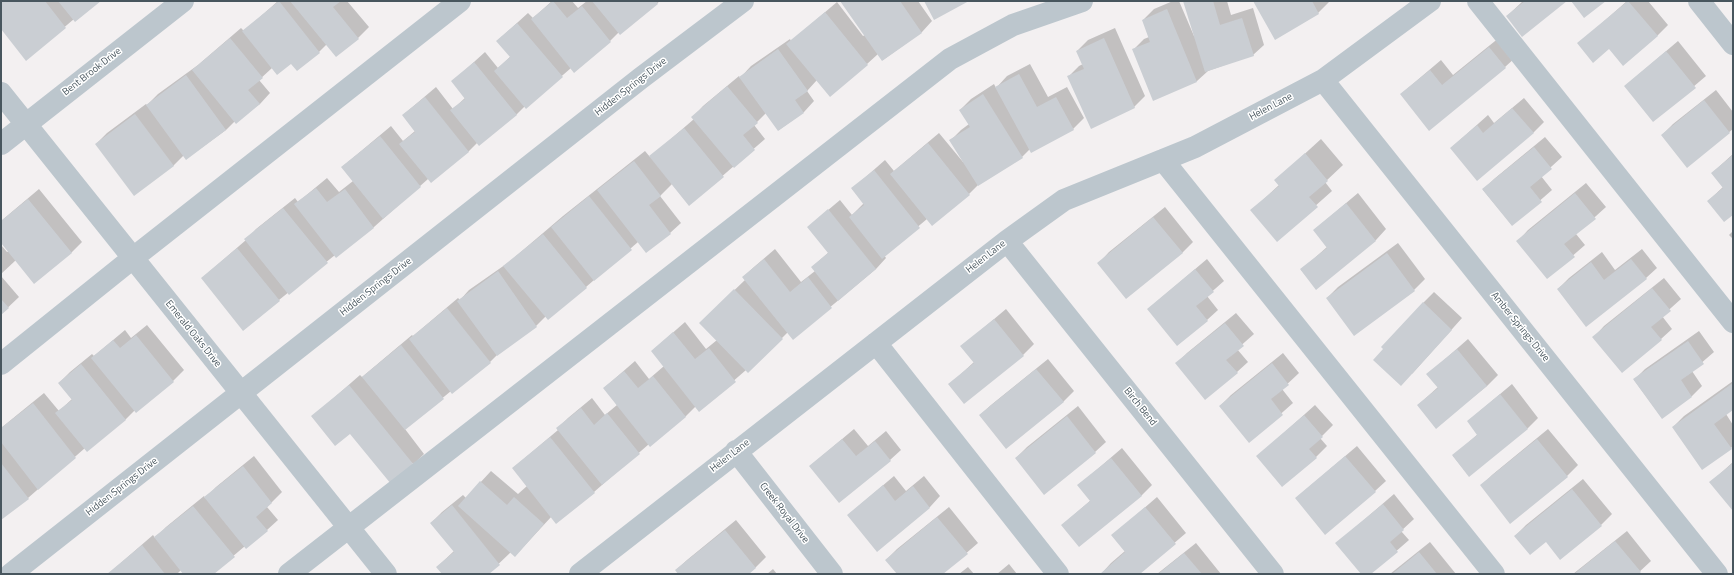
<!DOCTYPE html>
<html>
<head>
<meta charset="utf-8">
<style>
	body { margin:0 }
	#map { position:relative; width:1734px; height:575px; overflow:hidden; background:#f3f0f1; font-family:"Titillium Web",sans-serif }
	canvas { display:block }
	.frame { position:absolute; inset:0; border:2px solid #48565e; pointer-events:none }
</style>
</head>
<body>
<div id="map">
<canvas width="1734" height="575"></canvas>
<div class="frame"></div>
</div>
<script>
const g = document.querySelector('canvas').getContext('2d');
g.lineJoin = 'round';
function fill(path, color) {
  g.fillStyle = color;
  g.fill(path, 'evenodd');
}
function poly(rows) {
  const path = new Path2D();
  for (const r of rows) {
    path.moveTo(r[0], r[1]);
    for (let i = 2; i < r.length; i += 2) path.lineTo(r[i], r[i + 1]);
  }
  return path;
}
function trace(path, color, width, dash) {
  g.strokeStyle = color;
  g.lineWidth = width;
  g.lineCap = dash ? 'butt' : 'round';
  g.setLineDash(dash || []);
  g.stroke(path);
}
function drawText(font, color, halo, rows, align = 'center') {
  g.font = font + ' "Titillium Web",sans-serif';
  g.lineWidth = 3;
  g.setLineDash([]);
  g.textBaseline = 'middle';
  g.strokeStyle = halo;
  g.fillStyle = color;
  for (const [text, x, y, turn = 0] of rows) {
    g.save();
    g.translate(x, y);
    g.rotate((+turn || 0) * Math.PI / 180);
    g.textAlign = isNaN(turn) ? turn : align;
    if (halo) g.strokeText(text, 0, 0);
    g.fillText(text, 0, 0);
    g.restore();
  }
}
fill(poly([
	[1,1,100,1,74,19,27,59,1,28],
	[278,1,347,1,369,27,358,38,327,44,319,52,272,68,259,80,270,93,260,104,235,121,226,130,186,159,184,155,173,166,96,144,107,133,146,104,147,105,158,94,198,65,241,28,244,31],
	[552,1,572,1,578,8,587,1,660,1,620,34,619,32,610,41,571,68,526,107,525,106,516,115,478,142,468,152,428,179,374,227,336,256,335,255,279,300,202,278,246,240,256,229,295,198,298,202,327,178,339,192,353,181,342,167,391,126,403,141,415,131,403,115,436,87,453,109,466,97,453,81,485,52,498,68,511,56,497,41,528,13,533,18],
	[842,1,918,1,932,21,922,32,883,60,878,54,867,64,817,80,807,91,814,101,804,112,779,130,766,113,754,125,765,139,689,205,672,184,660,196,681,223,670,233,638,242,586,287,546,316,536,326,500,352,490,362,451,391,405,429,424,454,414,464,351,433,312,417,360,375,362,377,412,335,413,336,458,298,460,300,469,290,509,262,563,216,645,151,650,157,694,119,693,117,703,106,739,76,740,78,751,66,790,39,791,41,837,2,863,36,865,35],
	[1173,1,1179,1,1194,36,1195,36,1185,1,1227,1,1231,15,1253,8,1264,45,1253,55,1208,71,1197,81,1154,99,1133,50,1144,39,1149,37,1143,20,1154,9],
	[1254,1,1328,1,1329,2,1318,13],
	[1523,1,1566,1,1507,16],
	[1627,1,1648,1,1668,25,1657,36,1609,48,1578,44],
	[1115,28,1145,96,1134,107,1068,77,1079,66,1083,64,1077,51,1088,40],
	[1500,37,1516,57,1505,67,1429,129,1401,94,1441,60,1453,75],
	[1678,41,1706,76,1653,121,1625,86],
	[1030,64,1048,97,1067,87,1084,118,1073,129,1030,149,1022,157,980,183,969,194,927,219,884,255,886,258,876,269,793,338,788,332,748,372,746,370,700,410,696,406,685,417,649,444,594,492,552,516,515,556,511,552,488,574,443,574,437,567,454,551,431,523,442,512,463,495,466,498,491,471,518,494,527,486,513,468,558,430,557,429,568,418,592,398,605,415,617,405,604,388,635,361,649,379,664,366,652,351,685,322,706,349,717,340,700,323,745,280,743,277,754,267,775,249,801,282,815,271,812,267,829,252,808,227,840,200,852,215,864,203,852,189,885,160,894,171,939,133,963,162,964,161,951,140,961,130,969,124,960,110,971,99,994,84,996,88,1007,76],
	[1716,90,1733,112,1733,129,1687,166,1662,135,1673,124],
	[1524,98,1544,122,1533,133,1451,148,1488,115,1494,123],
	[1545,137,1562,157,1541,176,1552,190,1512,225,1483,190,1494,179],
	[1321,139,1343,165,1325,182,1332,191,1277,240,1252,210,1279,185,1276,180],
	[1733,154,1733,214,1708,201,1723,187,1712,173],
	[1586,183,1606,207,1576,234,1585,245,1547,278,1518,241,1528,230],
	[39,189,82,242,71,253,16,260,1,274,1,245,7,252,9,251,1,241,1,221],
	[1358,193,1386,229,1376,240,1316,288,1301,270,1327,247,1314,230],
	[1165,207,1193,242,1182,253,1099,263,1109,252],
	[1733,231,1733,239,1729,235],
	[1398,243,1425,279,1414,290,1327,298,1338,287],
	[1642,249,1657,268,1646,278,1558,289,1569,278,1602,252,1615,270],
	[1207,259,1224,281,1207,296,1218,310,1207,320,1148,309],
	[1,276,19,297,1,314],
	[1664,278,1681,299,1662,316,1672,329,1661,339,1594,337,1604,326],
	[1434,292,1462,318,1412,374,1423,303],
	[1006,309,1034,344,1023,355,964,402,950,384,974,362,962,346],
	[1236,313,1254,334,1237,349,1248,362,1237,372,1177,363,1187,353],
	[147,325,184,370,173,381,136,412,135,410,125,420,85,448,28,498,1,519,1,428,44,393,59,411,72,399,59,383,70,372,92,354,94,356,125,330,131,338],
	[1699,331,1714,352,1692,371,1702,386,1692,396,1662,418,1634,380,1645,369],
	[1468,339,1498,375,1487,386,1436,427,1418,405,1438,387,1428,374],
	[1283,353,1299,373,1282,389,1293,403,1249,442,1220,406,1231,395],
	[1048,359,1074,391,1063,402,980,415,991,405],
	[1733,381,1733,409,1726,414,1733,425,1733,446,1731,448,1673,427,1684,416],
	[1512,384,1538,418,1528,428,1469,476,1453,456,1478,434,1468,421],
	[1315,405,1333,425,1320,438,1327,446,1316,457,1258,456],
	[1078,406,1106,442,1095,452,1044,493,1016,458,1027,447],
	[854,429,868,446,886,431,901,450,890,460,810,466],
	[1548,429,1578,465,1567,476,1481,486,1492,475],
	[1357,446,1386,481,1375,491,1296,498],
	[1122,448,1152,485,1141,496,1062,525,1091,500,1079,485],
	[254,456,282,492,267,507,278,520,267,530,245,546,212,574,185,574,181,570,177,574,108,574,153,535,155,538,166,527,204,496,205,498,216,487],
	[1733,462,1733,509,1711,482],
	[894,476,906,491,924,476,940,496,930,507,877,551,848,515],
	[1583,479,1612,514,1601,525,1546,541,1515,536,1526,525],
	[1394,494,1414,519,1401,531,1409,540,1370,574,1362,574,1337,543],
	[1157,497,1186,533,1138,574,1101,574,1111,563,1125,551,1113,535],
	[949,507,978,543,942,574,898,574,886,560,897,549],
	[736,520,766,557,755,568,747,574,679,574,676,570,687,560],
	[1627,531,1651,561,1637,574,1573,574],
	[1430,542,1456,574,1390,574],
	[1196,543,1221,574,1157,574],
	[1009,564,1017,574,997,574],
	[968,567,974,574,959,574],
	[773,569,777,574,767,574]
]), '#0003');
fill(poly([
	[1,1,45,1,66,28,26,61,1,29],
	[58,1,101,1,75,22],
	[279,1,320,53,297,71,291,64,277,75,242,31],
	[290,1,341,1,333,7,359,39,336,57],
	[553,1,567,18,582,6,611,42,574,73,531,19],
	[592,1,656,1,658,4,620,35],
	[840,1,900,1,922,33,882,61],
	[924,1,969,1,934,20],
	[1183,1,1213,1,1220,25,1242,18,1254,56,1205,72],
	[1253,1,1312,1,1319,14,1275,40],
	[1525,1,1567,1,1522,37,1506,16],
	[1571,1,1606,1,1584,18],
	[1628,1,1658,36,1623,66,1609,49,1593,63,1577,43],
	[1167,9,1197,82,1153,101,1132,49,1150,42,1142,20],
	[825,12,868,65,830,97,786,44],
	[517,23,563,77,526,109,494,71,510,57,496,41],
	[230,38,263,78,248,90,260,104,236,124,192,70],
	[1104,38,1135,108,1091,129,1067,76,1084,69,1076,51],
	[1489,47,1506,68,1429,131,1400,94,1430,70,1442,85],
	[778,49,808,91,795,100,804,113,778,131,739,77],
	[1666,51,1696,88,1653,122,1624,86],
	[474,62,517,115,479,146,450,110,465,99,451,81],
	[1019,74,1037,107,1056,97,1074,130,1031,153,995,87],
	[186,75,226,130,186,160,146,105],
	[727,86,758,123,743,135,755,150,734,168,691,117],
	[983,94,1023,158,978,186,949,140,970,127,959,110],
	[425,97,469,152,431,183,399,144,415,132,402,115],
	[1704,100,1730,133,1687,168,1661,135],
	[1512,108,1534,133,1477,181,1450,148,1477,125,1483,133],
	[135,114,174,166,134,196,95,144],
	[684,128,724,177,689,206,649,156],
	[380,136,421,187,383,219,341,167],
	[928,143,970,195,932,226,890,174],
	[1534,147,1552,169,1530,187,1542,202,1512,226,1482,189],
	[1305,153,1328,181,1309,197,1318,207,1277,242,1250,210,1279,186,1274,180],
	[1733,155,1733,215,1724,222,1707,201,1723,188,1711,173],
	[634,161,661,196,649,205,671,234,646,253,597,190],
	[874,170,920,228,882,259,849,217,864,205,851,188],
	[316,188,327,202,345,189,374,228,336,258,294,204],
	[1575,193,1596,219,1564,244,1575,257,1547,279,1516,241],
	[589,196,632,250,594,281,551,227],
	[28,199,72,253,34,284,1,243,1,221],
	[1346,203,1376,241,1316,290,1300,269,1327,248,1313,230],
	[283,208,328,263,289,295,244,239],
	[828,209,876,269,838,301,811,267,828,253,807,227],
	[1153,217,1183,253,1126,299,1097,263],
	[543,234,587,288,548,320,503,266],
	[237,248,280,301,243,331,201,278],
	[1387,253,1415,291,1354,336,1326,298],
	[764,259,790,292,808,277,832,308,793,340,742,277],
	[1631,259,1647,279,1586,327,1557,289,1591,262,1604,280],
	[1195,269,1214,292,1196,306,1208,321,1177,346,1147,309],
	[498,271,537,327,497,356,457,301],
	[1652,288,1671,311,1651,327,1662,340,1622,373,1592,337],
	[734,289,783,339,748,373,699,323],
	[1,299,9,308,1,315],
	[1423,302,1452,330,1401,386,1373,360,1383,349,1381,347],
	[447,308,491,363,452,394,409,339],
	[994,319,1024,356,964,404,948,384,974,363,960,346],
	[1225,323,1244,346,1226,360,1238,373,1205,400,1175,363],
	[673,332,695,359,709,348,736,382,699,412,651,351],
	[136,335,174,382,136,413,91,358,113,340,120,348],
	[1688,341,1704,364,1681,380,1692,397,1662,419,1633,379],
	[401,345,444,399,405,430,362,377],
	[1457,349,1487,386,1436,429,1417,405,1438,388,1426,374],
	[1272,363,1289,385,1271,399,1283,415,1249,443,1219,406],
	[81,364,126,420,87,452,55,413,72,400,58,383],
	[1036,369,1064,402,1006,449,979,415],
	[624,371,638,388,653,376,686,417,650,447,603,388],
	[1733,383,1733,410,1714,424,1732,449,1702,470,1672,427],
	[349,385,414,465,391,484,350,434,335,446,311,416],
	[1500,394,1528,429,1469,477,1452,455,1477,435,1467,421],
	[33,403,76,458,38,490,1,442,1,428],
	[581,408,594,425,607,413,640,454,602,485,556,428],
	[1304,415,1323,437,1309,449,1317,458,1282,487,1256,456],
	[1067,416,1096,453,1044,495,1015,458],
	[550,437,595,493,556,524,512,468],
	[842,439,856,456,875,441,891,461,839,503,809,466],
	[1537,439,1568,477,1510,524,1480,485],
	[1345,456,1376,492,1325,535,1295,498],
	[1111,458,1142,496,1079,547,1061,525,1090,501,1077,485],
	[1,463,29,499,1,520],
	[1733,463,1733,511,1709,482],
	[243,466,272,503,256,517,268,531,246,549,204,497],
	[480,481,507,505,514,497,544,524,515,557,458,506],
	[883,485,895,501,913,486,930,508,877,552,847,515],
	[1572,489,1602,526,1560,560,1546,542,1530,555,1514,536],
	[1383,504,1404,530,1390,542,1398,552,1371,574,1361,574,1335,543],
	[452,505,500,565,489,574,442,574,436,567,454,552,430,523],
	[193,506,235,557,214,574,183,574,154,537],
	[1145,507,1176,544,1140,574,1100,574,1125,552,1111,535],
	[937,517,968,554,943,574,897,574,885,560],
	[725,530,756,568,749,574,678,574,675,570],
	[1615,541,1641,572,1639,574,1574,574],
	[142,545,165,574,107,574],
	[1419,552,1437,574,1392,574],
	[1184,553,1202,574,1158,574]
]), '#caced3');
trace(poly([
	[1478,1,1733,322],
	[1699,1,1733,44],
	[1323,80,1717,574],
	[1,93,386,574],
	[1,144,183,1],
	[1163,160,1494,574],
	[1007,241,1273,574],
	[876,343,1058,574],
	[1,364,133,258,460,1],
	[736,451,832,574],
	[11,574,641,78,743,1],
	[289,574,950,59,1013,25,1082,1],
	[580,574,1007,241,1064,200,1195,147,1323,80,1430,1]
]), '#bcc6cd', 22);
drawText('10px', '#48565e', '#fff', [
	["Bent Brook Drive",92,72,-38],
	["Hidden Springs Drive",631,87,-38],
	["Helen Lane",1271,107,-28],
	["Helen Lane",986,257,-38],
	["Hidden Springs Drive",376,287,-38],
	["Amber Springs Drive",1520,327,51],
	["Emerald Oaks Drive",193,334,51],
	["Birch Bend",1140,407,51],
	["Helen Lane",730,456,-38],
	["Hidden Springs Drive",122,487,-38],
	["Creek Royal Drive",784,513,52]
]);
</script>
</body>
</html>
